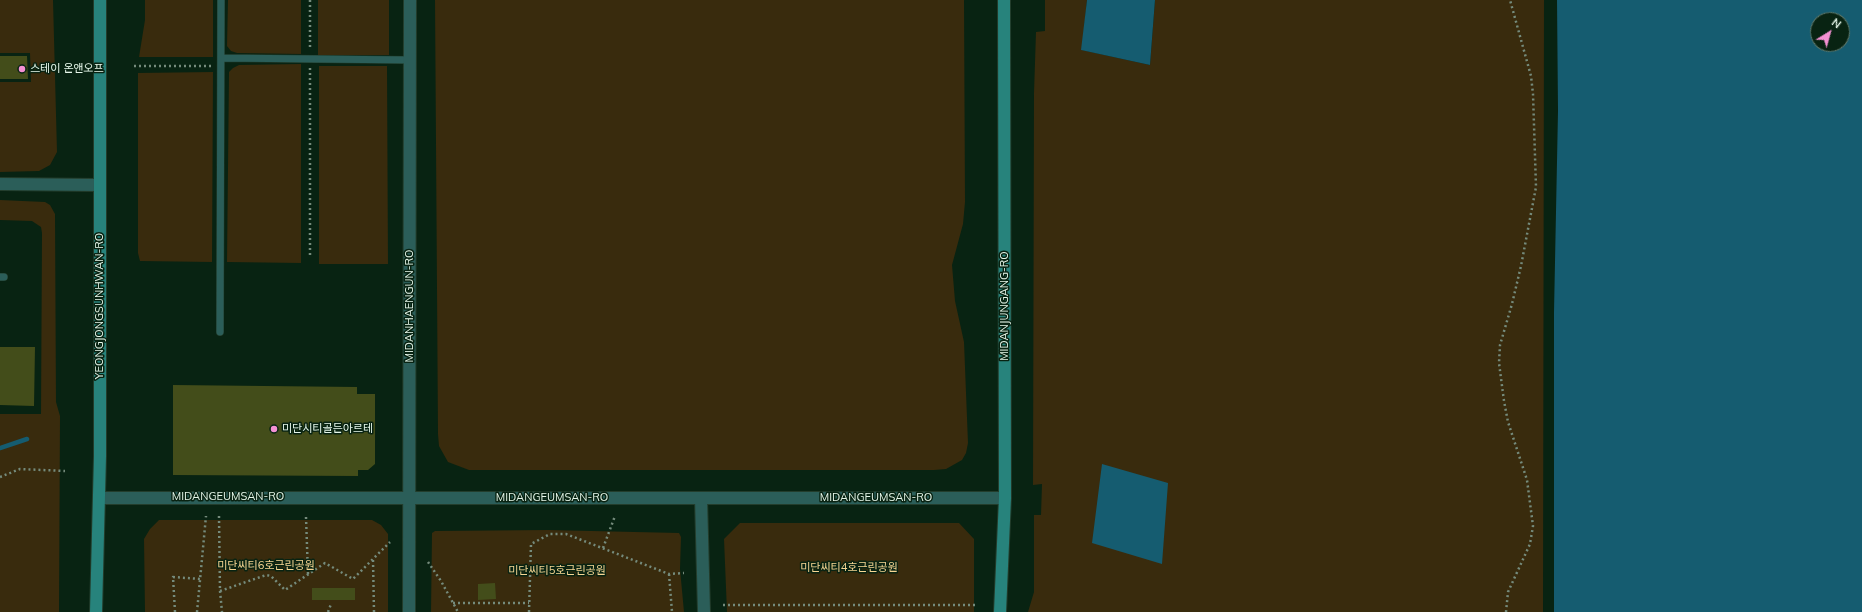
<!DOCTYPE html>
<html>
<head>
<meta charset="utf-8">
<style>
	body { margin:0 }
	#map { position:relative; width:1862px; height:612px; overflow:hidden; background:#082312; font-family:Mulish,sans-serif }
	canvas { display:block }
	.north { position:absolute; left:1810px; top:12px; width:40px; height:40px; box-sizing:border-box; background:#082312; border:1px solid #617869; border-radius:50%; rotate:37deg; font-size:11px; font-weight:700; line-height:16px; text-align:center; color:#e7f8eb }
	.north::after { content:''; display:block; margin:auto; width:14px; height:18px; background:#f491d3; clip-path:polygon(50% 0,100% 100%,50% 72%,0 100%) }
</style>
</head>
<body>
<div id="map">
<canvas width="1862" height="612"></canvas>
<div class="north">N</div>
</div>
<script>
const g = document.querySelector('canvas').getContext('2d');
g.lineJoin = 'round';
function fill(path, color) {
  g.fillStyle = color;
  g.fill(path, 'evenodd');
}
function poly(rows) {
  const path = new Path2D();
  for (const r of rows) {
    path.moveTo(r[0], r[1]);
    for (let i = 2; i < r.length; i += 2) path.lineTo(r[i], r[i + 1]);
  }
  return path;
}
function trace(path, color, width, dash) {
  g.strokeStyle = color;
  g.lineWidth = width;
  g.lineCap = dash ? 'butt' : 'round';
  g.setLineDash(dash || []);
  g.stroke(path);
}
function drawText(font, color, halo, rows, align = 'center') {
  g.font = font + ' Mulish,"Noto Sans KR",sans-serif';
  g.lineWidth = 3;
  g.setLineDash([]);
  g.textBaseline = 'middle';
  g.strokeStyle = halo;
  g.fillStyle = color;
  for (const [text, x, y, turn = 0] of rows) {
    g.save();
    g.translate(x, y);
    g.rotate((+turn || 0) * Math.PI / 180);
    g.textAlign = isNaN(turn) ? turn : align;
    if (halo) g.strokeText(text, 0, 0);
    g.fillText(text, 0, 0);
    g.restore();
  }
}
fill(poly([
	[0,0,53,0,57,152,50,165,39,171,0,172,0,82,31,82,30,53,0,53],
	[145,0,213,0,213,57,139,57,145,20],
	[228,0,301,0,301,54,237,53,231,51,227,46],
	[318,0,389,0,389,55,318,55],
	[435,0,964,0,965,202,963,224,952,265,955,301,964,342,968,443,966,453,962,460,946,469,934,470,469,470,448,462,439,446,438,434],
	[1045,0,1087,0,1082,50,1150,65,1155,0,1544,0,1543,612,1028,612,1034,592,1034,515,1041,515,1042,484,1033,485,1034,93,1036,32,1045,31],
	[301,64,301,263,227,262,229,72,233,68,239,65],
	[319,66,387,66,388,264,319,264],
	[213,72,212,262,140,261,138,253,138,73],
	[0,200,45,202,50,205,55,214,56,402,60,416,59,612,0,612,0,414,41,414,42,233,41,227,32,221,0,220],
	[159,520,372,520,381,525,388,534,388,612,145,612,144,539,150,529],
	[740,523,959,523,974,539,974,612,727,612,724,539],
	[548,530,679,533,681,537,680,569,684,612,431,612,432,533,435,531]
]), '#392b0d');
fill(poly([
	[1087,0,1155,0,1150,65,1081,50],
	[1557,0,1862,0,1862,612,1554,612,1554,312,1558,111],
	[1818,20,1842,20,1842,44,1818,44],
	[1102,464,1168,483,1162,564,1092,543]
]), '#155c70');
trace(poly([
	[0,448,27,439]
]), '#155c70', 4.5);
fill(poly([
	[0,56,27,56,28,79,0,79],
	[0,347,35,347,34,406,0,405],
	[173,385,357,387,357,394,375,394,375,464,368,470,358,470,358,476,173,475],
	[495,583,496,599,478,600,478,584],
	[312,588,355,588,355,600,312,600]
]), '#434d1a');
const lane = poly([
	[221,58,411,60],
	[0,277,4,277],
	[220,332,221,0]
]);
const street = poly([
	[0,184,100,185],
	[99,498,1005,498],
	[701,498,704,612],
	[409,612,410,0]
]);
const secondary = poly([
	[96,612,100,456,100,0],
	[1000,612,1005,498,1004,0]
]);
trace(lane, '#233d2c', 8);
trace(street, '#233d2c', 14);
trace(secondary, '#233d2c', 14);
trace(poly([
	[310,0,310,49],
	[134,66,212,66],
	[310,68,310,257],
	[0,477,20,469,65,471],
	[219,516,220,591,222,612],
	[306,517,308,574],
	[603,548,615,516],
	[373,560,374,612],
	[428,562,441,581,458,612],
	[669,574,672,612],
	[220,591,266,575,271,576,285,590,325,563,353,579,390,542],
	[453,603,529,603],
	[723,605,977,605],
	[175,612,173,577,200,579],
	[197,612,206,516],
	[328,612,331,604],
	[529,612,531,544,550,534,566,534,669,574,684,573],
	[1506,612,1508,592,1530,544,1533,526,1527,480,1508,422,1504,401,1499,363,1500,345,1512,304,1521,266,1536,187,1533,94,1531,76,1510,0]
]), '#758b7c', 2.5, [2, 3]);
trace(lane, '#2b5e59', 7);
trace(street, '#2b5e59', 12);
trace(secondary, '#27837c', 12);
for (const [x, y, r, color] of [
	[22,69,4,"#f491d3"],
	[274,429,4,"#f491d3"]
]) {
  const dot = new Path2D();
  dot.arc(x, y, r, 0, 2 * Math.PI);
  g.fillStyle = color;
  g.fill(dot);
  trace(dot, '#082312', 1.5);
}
drawText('11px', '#e7f8eb', '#082312', [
	["스테이 온앤오프",30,69],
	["미단시티골든아르테",282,429]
], 'left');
drawText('11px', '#e7f8eb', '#082312', [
	["YEONGJONGSUNHWAN-RO",100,306,-90],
	["MIDANHAENGUN-RO",410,306,-90],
	["MIDANJUNGANG-RO",1005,306,-90],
	["MIDANGEUMSAN-RO",228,497],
	["MIDANGEUMSAN-RO",552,498],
	["MIDANGEUMSAN-RO",876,498]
]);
drawText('11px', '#f7d693', '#082312', [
	["미단씨티6호근린공원",266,566],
	["미단씨티4호근린공원",849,568],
	["미단씨티5호근린공원",557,571]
]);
</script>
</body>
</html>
